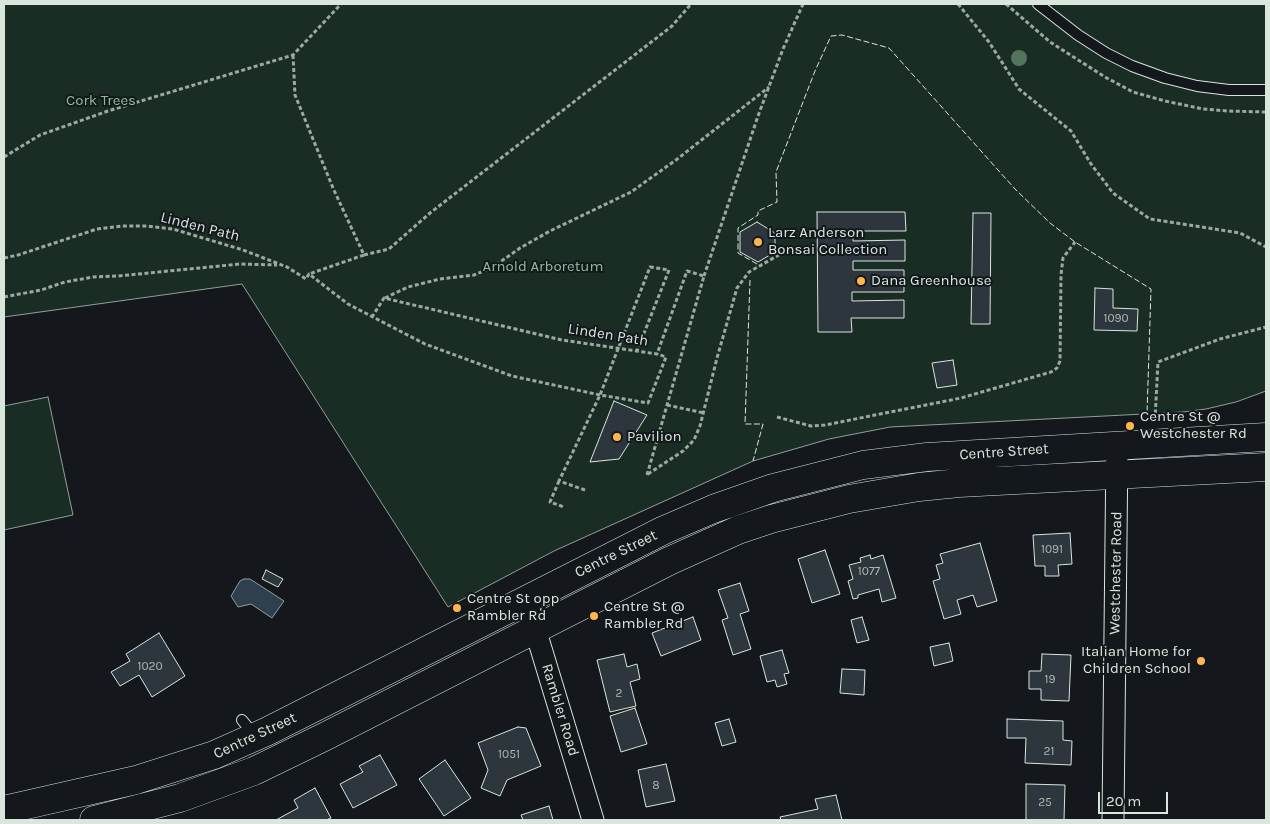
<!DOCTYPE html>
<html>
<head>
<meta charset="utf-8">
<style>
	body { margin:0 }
	#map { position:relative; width:1270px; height:824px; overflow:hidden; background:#14181c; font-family:Karla,sans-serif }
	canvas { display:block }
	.frame { position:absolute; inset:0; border:5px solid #d8e6dc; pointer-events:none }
	.scale { position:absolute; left:1098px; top:792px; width:70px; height:22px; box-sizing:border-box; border:2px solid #d8e6dc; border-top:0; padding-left:6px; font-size:15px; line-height:18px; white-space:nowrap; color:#d8e6dc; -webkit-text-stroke:4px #14181c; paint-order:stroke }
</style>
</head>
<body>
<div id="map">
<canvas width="1270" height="824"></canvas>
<div class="frame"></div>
<div class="scale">20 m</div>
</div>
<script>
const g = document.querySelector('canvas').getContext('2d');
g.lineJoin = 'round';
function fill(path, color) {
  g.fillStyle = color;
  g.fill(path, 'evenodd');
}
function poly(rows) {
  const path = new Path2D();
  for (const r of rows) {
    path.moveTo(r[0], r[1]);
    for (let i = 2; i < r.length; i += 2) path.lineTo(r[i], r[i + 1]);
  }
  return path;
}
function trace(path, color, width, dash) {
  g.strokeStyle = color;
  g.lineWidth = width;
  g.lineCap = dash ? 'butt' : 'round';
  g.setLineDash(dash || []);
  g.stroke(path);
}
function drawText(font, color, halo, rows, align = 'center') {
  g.font = font + ' Karla,sans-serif';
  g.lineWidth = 4;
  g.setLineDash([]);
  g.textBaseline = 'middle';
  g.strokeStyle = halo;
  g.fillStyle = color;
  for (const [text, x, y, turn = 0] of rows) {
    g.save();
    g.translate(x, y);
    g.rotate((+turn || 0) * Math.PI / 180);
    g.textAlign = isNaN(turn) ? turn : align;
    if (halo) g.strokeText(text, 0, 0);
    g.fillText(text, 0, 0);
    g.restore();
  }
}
const green = poly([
	[4,4,1266,4,1266,391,1236,402,1206,409,1183,412,890,427,829,439,753,461,554,551,448,607,242,284,4,317,4,4],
	[48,397,73,515,4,530,4,406,48,397]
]);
fill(green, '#1a2d24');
trace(green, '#939e99', 1);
const water = poly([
	[244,579,250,579,284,601,272,618,251,604,238,607,231,596,240,581,244,579]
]);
fill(water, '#2f3f4d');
trace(water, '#939e99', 1);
const building = poly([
	[817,212,905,212,906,231,853,231,853,241,905,240,905,261,853,261,853,270,904,270,904,292,852,292,852,301,904,300,904,318,851,318,852,332,818,332,817,212],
	[973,213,991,213,990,324,971,324,973,213],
	[757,222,775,233,775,252,758,262,740,252,740,232,757,222],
	[1095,288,1113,289,1113,308,1138,309,1137,331,1094,330,1095,288],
	[953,360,957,385,937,388,932,363,953,360],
	[614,401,647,415,619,459,590,462,614,401],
	[1070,533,1072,564,1058,565,1059,576,1045,576,1045,566,1035,566,1033,535,1070,533],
	[980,543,997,601,977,607,973,595,957,600,961,614,944,619,933,581,940,579,936,565,943,563,940,554,980,543],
	[825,550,840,594,812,603,798,559,825,550],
	[870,555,871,559,883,555,896,598,882,602,879,589,858,595,858,598,853,599,848,581,853,579,849,565,861,562,860,558,870,555],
	[266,570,283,579,278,587,262,579,266,570],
	[740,583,749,611,740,614,751,649,733,655,722,620,728,618,718,590,740,583],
	[693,617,701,640,661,656,652,633,693,617],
	[862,617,869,640,857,643,851,620,862,617],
	[159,633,185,676,152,697,139,675,120,686,111,672,130,661,126,654,159,633],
	[949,643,953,661,934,666,930,647,949,643],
	[782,650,789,673,784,674,787,684,777,687,775,680,767,682,760,656,782,650],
	[624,654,627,667,637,664,640,679,630,682,636,706,610,712,597,660,624,654],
	[1042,654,1071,655,1069,701,1041,700,1041,689,1029,689,1029,671,1041,671,1042,654],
	[842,669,865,670,864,695,840,693,842,669],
	[635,708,647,744,621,752,610,716,635,708],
	[729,719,736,742,722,746,715,723,729,719],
	[1007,719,1063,721,1063,740,1072,741,1071,765,1025,763,1026,738,1007,738,1007,719],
	[518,727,526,728,541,766,507,780,500,796,481,788,488,770,478,743,518,727],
	[380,755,397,785,353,808,340,784,363,772,359,766,380,755],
	[445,760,471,798,444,816,419,779,445,760],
	[666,764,675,801,646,807,638,770,666,764],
	[1026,784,1065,785,1064,820,1026,820,1026,784],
	[315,788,331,818,326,820,276,820,298,808,294,800,315,788],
	[836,795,842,820,781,820,780,817,818,809,815,799,836,795],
	[549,806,553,820,523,820,521,815,549,806]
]);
fill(building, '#2c363c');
trace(building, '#d8e6dc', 1);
const lane = poly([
	[1038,4,1078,35,1106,53,1132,66,1165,78,1197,86,1229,90,1266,90],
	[242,720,255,736]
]);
const street = poly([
	[526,599,593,820],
	[1113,820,1117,445]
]);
const highway = poly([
	[4,810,136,780,214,755,268,731,664,530,713,509,773,488,863,465,927,457,1266,437],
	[94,820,180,798,254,771,324,737,669,561,738,530,771,519,849,499,919,487,959,483,1266,467]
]);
trace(lane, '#d8e6dc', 12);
trace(street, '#d8e6dc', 23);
trace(highway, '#d8e6dc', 29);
trace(poly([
	[958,4,989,42,1019,89,1071,131,1091,164,1113,193,1150,219,1240,233,1266,247],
	[1006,4,1050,42,1105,77,1133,92,1165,101,1203,109,1228,111,1266,112],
	[293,55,295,95,333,188,364,255,309,274],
	[4,157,40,135,108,111,293,55,341,4],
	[364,255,389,249,430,213,672,26,691,4],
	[4,258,18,255,97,229,122,226,147,226,173,229,243,250,287,267,306,279,309,274,348,304,425,344,512,376,600,395,648,403,666,357,657,354,562,340,384,298,372,317],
	[704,276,758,116,783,49,803,4],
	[4,297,41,290,65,282,93,277,118,276,240,264,277,265],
	[385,298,408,287,440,279,474,275,493,267,520,248,550,231,631,192,676,160,769,87],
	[667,405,704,413],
	[777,417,811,426,825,425,961,398,1051,372,1057,368,1060,361,1061,275,1063,258,1075,242],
	[1155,420,1158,362,1220,339,1266,327],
	[648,474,683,451,694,440,700,426,717,358,737,288,749,272,791,248],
	[647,475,704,276,687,271,657,354],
	[559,481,550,502,564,507],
	[585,490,559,481,600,395,650,267,669,270,637,351]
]), '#9da8a2', 3, [4, 2.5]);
trace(lane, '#14181c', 10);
trace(street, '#14181c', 21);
trace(highway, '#14181c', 28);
trace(poly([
	[757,264,738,253,738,228,758,215,758,211,777,202,776,172,815,71,831,36,842,35,889,48,1015,189,1050,223,1075,242,1151,289,1147,414],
	[750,280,745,424,763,424,753,461]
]), '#d8e6dc', 1, [6, 2.5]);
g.fillStyle = '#55745f';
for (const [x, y] of [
	[1019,58]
]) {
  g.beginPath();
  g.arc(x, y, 8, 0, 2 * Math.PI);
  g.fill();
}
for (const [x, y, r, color] of [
	[758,242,5,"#ffb74d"],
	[861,281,5,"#ffb74d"],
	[1130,426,5,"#ffb74d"],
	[617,437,5,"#ffb74d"],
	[457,608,5,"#ffb74d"],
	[594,616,5,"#ffb74d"],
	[1201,661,5,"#ffb74d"]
]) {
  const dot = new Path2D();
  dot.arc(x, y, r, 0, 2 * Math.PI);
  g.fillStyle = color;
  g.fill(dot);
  trace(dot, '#14181c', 2);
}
drawText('12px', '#adbab4', null, [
	["1090",1116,319],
	["1091",1052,550],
	["1077",869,572],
	["1020",150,667],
	["19",1050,680],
	["2",619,694],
	["21",1049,752],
	["1051",509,755],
	["8",656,786],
	["25",1045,803]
]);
drawText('15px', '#8ac095', '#14181c', [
	["Cork Trees",101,101],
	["Arnold Arboretum",543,267]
]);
drawText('15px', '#d8e6dc', '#14181c', [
	["Linden Path",200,227,14],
	["Linden Path",608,335,9],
	["Centre Street",1004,452,-4],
	["Centre Street",616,554,-26],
	["Westchester Road",1116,573,-89],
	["Rambler Road",560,710,73],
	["Centre Street",255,736,-25]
]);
drawText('15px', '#d8e6dc', '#14181c', [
	["Larz Anderson",768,233],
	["Bonsai Collection",768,250],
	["Dana Greenhouse",871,281],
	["Centre St @",1140,417],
	["Westchester Rd",1140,434],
	["Pavilion",627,437],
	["Centre St opp",467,599],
	["Rambler Rd",467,616],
	["Centre St @",604,607],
	["Rambler Rd",604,624],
	["Italian Home for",1191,652,"right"],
	["Children School",1191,669,"right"]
], 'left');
</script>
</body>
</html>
